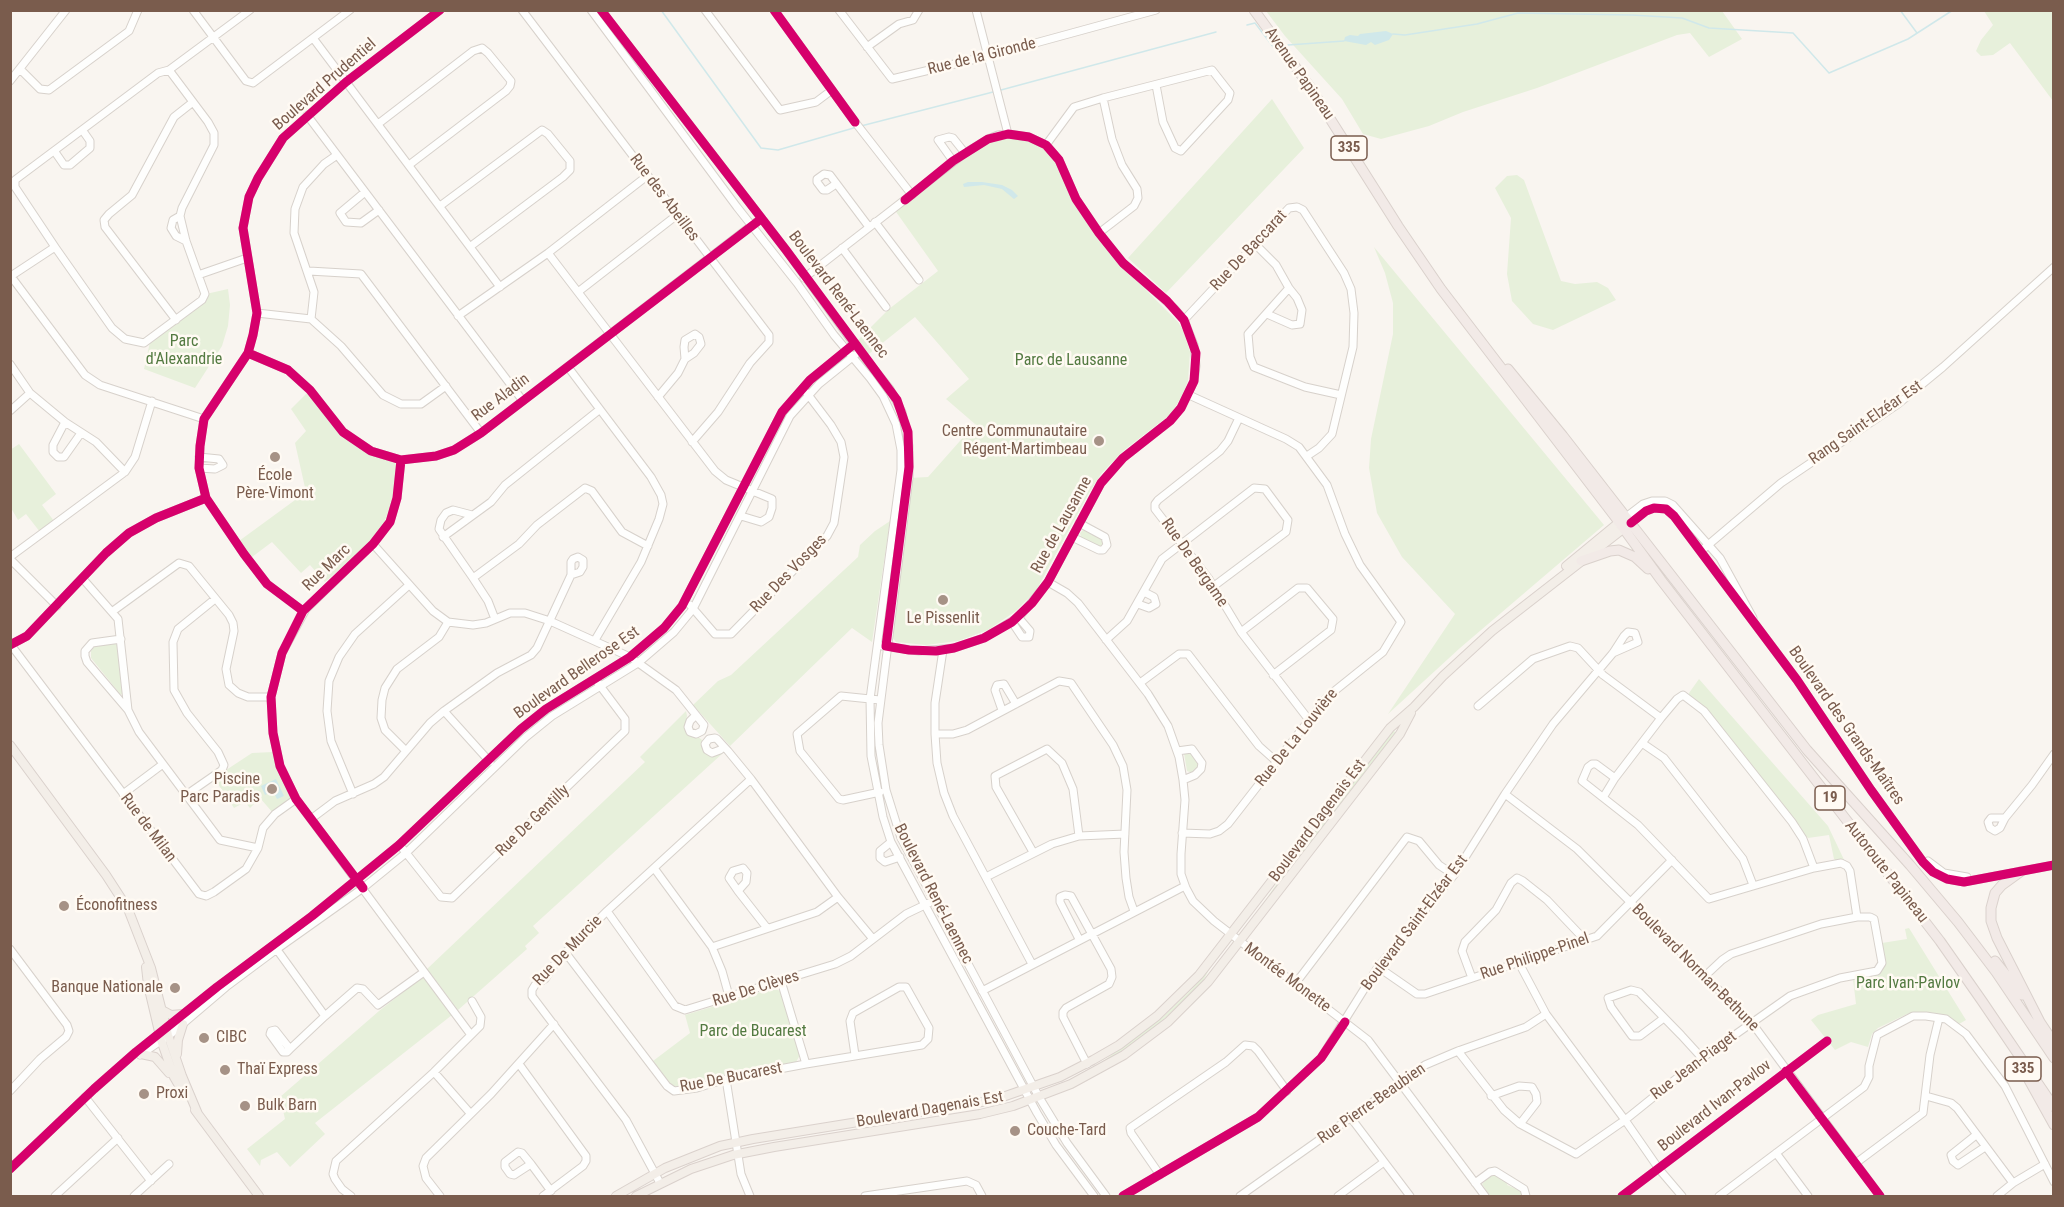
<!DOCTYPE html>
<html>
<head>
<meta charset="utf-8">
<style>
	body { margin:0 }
	#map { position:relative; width:2064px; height:1207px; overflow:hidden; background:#f9f5f0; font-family:"Roboto Condensed",sans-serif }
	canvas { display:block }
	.frame { position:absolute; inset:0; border:12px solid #7a5c4d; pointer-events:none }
</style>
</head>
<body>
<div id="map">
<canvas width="2064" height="1207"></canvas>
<div class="frame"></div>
</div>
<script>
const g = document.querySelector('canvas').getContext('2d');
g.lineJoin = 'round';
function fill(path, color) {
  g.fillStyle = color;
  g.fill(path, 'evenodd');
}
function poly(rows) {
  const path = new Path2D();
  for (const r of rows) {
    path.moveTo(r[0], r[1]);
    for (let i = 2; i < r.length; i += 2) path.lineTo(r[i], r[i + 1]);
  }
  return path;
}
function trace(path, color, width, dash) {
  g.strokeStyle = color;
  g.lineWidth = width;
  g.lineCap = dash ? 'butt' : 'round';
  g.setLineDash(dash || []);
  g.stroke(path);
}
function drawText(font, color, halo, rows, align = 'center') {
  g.font = font + ' "Roboto Condensed",sans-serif';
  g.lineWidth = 5;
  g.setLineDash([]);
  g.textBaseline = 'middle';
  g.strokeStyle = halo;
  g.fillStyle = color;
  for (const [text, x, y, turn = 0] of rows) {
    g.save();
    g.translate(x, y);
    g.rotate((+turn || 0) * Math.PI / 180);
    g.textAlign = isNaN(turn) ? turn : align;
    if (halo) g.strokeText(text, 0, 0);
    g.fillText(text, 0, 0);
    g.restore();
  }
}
fill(poly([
	[1266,11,1722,11,1742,39,1709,57,1690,33,1677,35,1537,88,1463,112,1429,126,1381,139,1363,134,1342,99,1285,36],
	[1984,11,2053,11,2053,101,2010,43,1993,55,1981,56,1976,51,1981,40,1993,25],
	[1272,99,1304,148,1166,293,1128,258],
	[1008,134,1046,145,1059,160,1076,199,1099,233,1146,290,1178,322,1184,332,1190,352,1188,381,1182,396,1171,414,1123,451,1101,474,1089,493,1037,589,1016,611,988,630,958,641,926,645,896,642,892,637,903,555,909,478,928,477,975,424,946,399,969,379,915,317,865,357,854,344,889,309,938,271,894,209,965,153],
	[1517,175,1524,180,1561,281,1575,284,1597,282,1608,288,1616,300,1553,330,1533,324,1512,301,1507,274,1511,218,1495,188,1507,176],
	[1374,247,1604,525,1460,648,1388,714,1455,614,1402,557,1377,513,1369,468,1371,439,1393,334,1393,303,1385,273],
	[228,289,230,305,228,326,222,346,195,388,144,369,150,342,206,294],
	[309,391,336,429,349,440,363,450,397,464,394,497,382,528,371,543,325,582,310,565,301,573,272,542,252,557,239,541,306,492,295,443,306,431,291,409],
	[19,444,56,494,42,505,54,521,40,532,26,514,18,520,11,508,10,450],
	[890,521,872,642,852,628,730,746,693,705,718,681,731,675,858,557,860,545,875,531],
	[1083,530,1103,540,1103,545,1099,547,1081,537,1080,533],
	[115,643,120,648,123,695,120,694,91,658,91,651,94,647],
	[1699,679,1828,826,1847,866,1834,859,1829,835,1808,838,1792,822,1688,697,1689,693],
	[686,711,687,716,684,729,689,734,697,736,702,740,703,750,708,754,723,753,533,926,539,933,525,946,527,949,458,1010,427,969,645,762,640,757],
	[1393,731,1396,732,1262,905,1287,869],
	[273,752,291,797,290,800,273,813,260,798,250,808,245,802,234,808,214,778,252,753],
	[1184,753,1190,753,1198,763,1198,767,1192,773,1187,771],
	[1909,928,1966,1020,1959,1024,1946,1016,1934,1013,1920,1012,1907,1014,1878,1028,1872,1034,1868,1047,1851,1042,1835,1050,1811,1020,1818,1015,1856,1004,1853,979,1871,977,1880,972,1882,943,1907,939,1905,929],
	[1210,968,1202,983,1162,1021,1125,1049,1091,1070,1163,1017,1192,989],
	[421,978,425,978,452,1015,315,1123,325,1134,290,1167,277,1152,261,1160,260,1166,247,1149,285,1119,280,1097,379,1011],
	[774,988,780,991,800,1055,796,1062,739,1071,678,1087,671,1085,653,1061,690,1033,685,1015],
	[1491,1175,1494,1175,1508,1183,1507,1185,1521,1191,1522,1196,1490,1196,1482,1184]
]), '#e7f0db');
fill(poly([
	[1386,31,1393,34,1389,40,1375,45,1371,42,1366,45,1344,41,1345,37,1350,35,1358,36,1360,34],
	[968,182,982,182,1002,185,1012,190,1018,196,1014,199,1002,189,984,185,964,187,963,184],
	[276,779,284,796,277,799,273,791,265,795,261,786]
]), '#d0e8ea');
trace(poly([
	[661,10,761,148,778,150,857,127],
	[1900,10,1917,33],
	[1247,25,1255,23,1274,48,1276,47],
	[1393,34,1405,35,1477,24,1518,13,1632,15,1682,18,1709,28,1793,33,1829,73,1908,39,1953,10],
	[1288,45,1344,41],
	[1001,90,1216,32],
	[861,126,993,92]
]), '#d0e8ea', 1.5);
const minor = poly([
	[193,10,246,81,253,83,350,10],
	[522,10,769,335,769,342,750,363,718,412,692,442],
	[591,10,737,207,797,283,834,335,870,378,883,396,896,424,901,450,901,470,870,699,871,756,883,817,891,842,1037,1113,1056,1145,1094,1196],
	[601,10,786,250,854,344,890,389,902,412,909,446,909,478,878,723,879,745,886,790,901,838,909,853,1039,1097,1067,1143,1106,1196],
	[705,10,780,110,816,102,832,90],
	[774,10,855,122,912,195],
	[839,10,892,79,988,56,1156,10],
	[976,10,1008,134],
	[313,38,500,287],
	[867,47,899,24,913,20,919,10],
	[20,69,40,89,49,90,129,31,138,10],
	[10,81,66,10],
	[307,115,523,401],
	[378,124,473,51,482,48,488,53,511,81,510,86,506,91,409,165],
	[1046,145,1074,107,1103,98,1212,70,1230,93,1228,100,1181,151,1175,148,1163,122,1156,85],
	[55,152,64,165,70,165,90,148,90,141,83,131],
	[953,161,938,140,949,137,953,138,965,153],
	[836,184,827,190,823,190,817,182,817,179,824,174,830,175,869,227],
	[365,192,340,213,346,222,361,223,379,210],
	[440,206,542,130,548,134,570,161,570,170,563,177,471,246],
	[180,216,173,220,171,228,176,236,186,241],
	[875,222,919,280],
	[1099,233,1134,206,1138,198,1137,189,1122,165,1112,139,1103,98],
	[1256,245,1276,265,1289,288],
	[55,247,112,328,125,339,144,343,202,300,205,294,186,241,180,216,182,208,214,145,214,133,208,122,169,70],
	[842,248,886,307],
	[548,253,715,471,726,480,772,499,772,508,769,517,761,522,741,516],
	[309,271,361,274,481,433],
	[10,275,85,375,100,385,204,419],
	[198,275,247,258],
	[11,276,55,247,15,187,15,180,158,73,169,70,250,10],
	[804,278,965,153,988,139,998,135,1008,134,1029,137,1046,145,1059,160,1076,199,1099,233,1123,263,1175,309,1184,320,1194,345,1196,366,1194,381,1181,408,1170,421,1123,458,1101,483,1048,582,1020,616,984,638,954,648,919,651,882,646],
	[578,292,677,215],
	[257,313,311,319,341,346,383,395,401,404,421,404,446,386],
	[1267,314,1292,325,1300,324,1302,310,1297,298,1289,288,1248,334,1250,357,1254,367,1305,387,1341,395],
	[458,316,548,253,647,176],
	[311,319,314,292,294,233,295,209,303,187,324,164,337,155],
	[176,320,105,227,104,220,109,214,132,195,174,117,193,102],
	[1184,320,1289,208,1297,207,1303,210,1344,273,1351,289,1354,313,1353,347,1332,434,1319,448,1307,456],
	[248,353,288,370,310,390,343,432,371,451,401,460,436,456,454,450,481,433,756,222],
	[10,364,30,393,65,422,96,442,125,472],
	[568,367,651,477,661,495,663,504,659,519,641,562,595,640],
	[658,397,678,373,685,359,694,353,701,344,699,337,695,334,685,340,684,347,685,359],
	[10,411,30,393],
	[1239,418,1228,441,1220,451,1158,500,1155,504,1155,509,1209,579,1241,632,1309,720],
	[65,422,53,445,53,452,58,457,64,457,81,433],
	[401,460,397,498,390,522,373,544,306,609,282,653,271,697,273,733,280,766,296,799,471,1035],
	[199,468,215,469,223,465,219,459,199,457],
	[472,515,453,510,446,513,441,520,439,529,473,578,488,601,495,619],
	[1626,517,1643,504,1652,501,1665,501,1673,505,1720,558,1753,618],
	[1631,523,1646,511,1654,508,1666,509,1674,516,1797,680,1871,790,1923,862,1933,872,1947,879,1964,882,2054,865],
	[443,537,491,502,505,485,599,410],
	[1072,537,1099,550,1103,550,1107,545,1105,537,1079,523],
	[373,544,433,611,448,622,473,625,486,623,510,613,525,613,550,621,630,657,676,690,704,725,702,731,696,734,690,732,688,727,690,721,696,715],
	[1701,551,1781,483,1898,404,1943,367,2054,267],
	[10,557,125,472,135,457,152,401],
	[10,559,57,606],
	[473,578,519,544,537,525,585,488,592,491,622,532,648,546],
	[83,579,118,619,128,710,139,732,220,840,258,848],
	[1048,582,1067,593,1078,603,1148,694,1168,726,1179,757,1183,780,1185,800,1181,854,1181,874,1186,888,1193,901,1214,921,1368,1040,1485,1196],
	[1138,604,1149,608,1156,604,1154,597,1144,592],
	[690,605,715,634,731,634,827,536,834,523,844,457,841,442,831,425,806,392],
	[113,611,179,563,189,566,229,615,233,623,234,631,226,669,229,685,238,693,248,697,271,697],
	[303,611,267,584,244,554,206,498,199,468,200,446,204,419,248,353,253,335,257,313,243,228,249,197,258,178,283,138,346,82,440,10],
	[1012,622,1022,637,1029,637,1030,631,1018,617],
	[1241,632,1298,588,1307,588,1333,619,1331,630,1273,675],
	[121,639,92,643,85,651,85,656,87,662,128,710],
	[1106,640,1127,621,1162,559,1254,488,1265,489,1288,520,1286,532,1214,586],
	[10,645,27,636,106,553,129,533,156,518,206,498],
	[11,645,199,894,206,896,214,892,246,869,258,848,263,828,275,814,296,799],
	[943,650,935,703,935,734,937,763,944,793,953,816,1032,964],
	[1140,683,1179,654,1188,654,1259,746,1277,762],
	[880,700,841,696,797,734,800,751,839,799,843,800,880,792],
	[1478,706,1533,659,1570,646,1578,648,1603,675,1661,718],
	[1002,710,995,690,997,685,1004,684,1016,704],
	[444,711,490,762],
	[935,734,953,734,967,730,1059,681,1071,683,1113,745,1123,766,1127,790,1124,852,1126,878,1129,897,1134,911],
	[1642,743,1664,758,1743,859,1753,885],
	[724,747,720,750,712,753,707,750,705,744,709,739,715,738,717,739,728,751,751,779,838,897,873,939],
	[406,751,385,730,381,718,382,700,385,688,397,669,439,637,448,622],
	[1177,751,1192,749,1202,763,1201,769,1195,775,1183,780],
	[1615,778,1596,764,1592,764,1588,767,1582,781,1638,825,1709,899,1814,868,1841,863,1847,866,1850,871,1857,917],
	[123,794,163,764],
	[353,794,331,741,327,711,329,681,339,657,355,634,409,585],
	[1505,794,1577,849,1752,1023,1880,1196],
	[186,795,222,770,224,765,218,752,187,713,174,690,173,642,178,629,215,599],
	[1604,796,1615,778,1661,718,1677,699,1683,695,1704,711,1792,822,1803,839,1814,868],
	[2005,818,1991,818,1988,822,1990,828,1995,831,2000,828,2005,818,2032,785,2054,754],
	[311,819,335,801,374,784,384,777,430,723,444,711,497,673,531,655,537,648,571,575,571,562,573,559,578,557,583,560,583,567,580,572,571,575],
	[1182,833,1210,834,1219,831,1228,824,1327,697,1383,652,1401,622,1360,565,1345,534,1327,485,1299,447,1286,439,1189,395],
	[891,842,880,851,880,858,885,862,900,857],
	[403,849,441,897,452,898,625,731,625,719,598,683],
	[1033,852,996,787,995,776,1047,749,1062,763,1073,789,1079,836],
	[1928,861,1944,873,1967,877],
	[654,868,712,947,722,971,729,996],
	[986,877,1052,844,1079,836,1125,834],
	[738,891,746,882,747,873,743,868,733,871,729,878,738,891,767,928],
	[607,911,675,1006,685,1010,835,964,851,956,906,914,929,903],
	[1079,939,1060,902,1060,897,1065,895,1071,896,1111,969,1112,977,1109,984,1066,1008,1063,1012,1063,1017,1087,1064],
	[275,947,325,1016],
	[712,947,817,912,838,897],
	[10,949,67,1025,69,1031,66,1037,40,1059,10,1091],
	[565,952,667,1086,674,1091,697,1088,726,1079,806,1064,922,1045,928,1039,929,1028,906,987,899,987,853,1013,850,1021,855,1055],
	[1519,963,1546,1014,1625,1120,1659,1169,1682,1196],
	[1378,967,1417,994,1425,994,1585,940,1597,936,1672,860],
	[1472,978,1462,951,1465,942,1496,910,1511,883,1517,878,1523,881,1547,900,1585,940],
	[781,981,806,1064],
	[1295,984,1407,837,1419,841,1439,865,1454,875],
	[982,991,1185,886],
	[1664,1018,1640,1036,1632,1036,1611,1007,1608,998,1631,990,1639,992,1681,1035,1702,1058],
	[290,1049,275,1030,271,1031,270,1034,283,1052,287,1052,290,1049,325,1016,357,988,363,989,378,1005,424,972],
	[1458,1051,1504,1110,1520,1124,1576,1154,1625,1120,1702,1058,1790,996,1840,978,1877,971,1882,963,1874,919,1870,917,1857,917,1821,924,1731,954,1722,960,1705,976],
	[140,1055,172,1033,226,987,277,949,363,888,406,853,526,737,552,716,638,663,674,632,693,609,790,416,819,384,855,355],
	[519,1064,586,1156,586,1161,583,1166,543,1196],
	[434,1072,470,1113],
	[726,1079,741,1174,750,1196],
	[1491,1096,1519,1086,1532,1087,1536,1094,1537,1102,1520,1124],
	[1926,1096,1951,1103,1957,1108,2013,1183],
	[85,1097,151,1181],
	[1351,1118,1410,1196],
	[1976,1135,1951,1155,1953,1161,1958,1165,1985,1147],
	[1776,1153,1808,1196],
	[1856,1163,1923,1113,1930,1055,1939,1018],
	[531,1164,514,1175,510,1174,505,1167,505,1162,518,1152,522,1153,531,1164,551,1191],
	[10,1169,94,1089,136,1052,217,987,312,916,399,845,521,729,546,709,630,657,664,628,682,606,782,412,810,380,850,348],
	[1160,1175,1131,1133,1130,1128,1226,1062,1245,1045,1253,1046,1258,1051,1287,1091],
	[660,1183,626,1120,532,996,532,990,535,985,545,979,556,962,607,911,751,779],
	[1475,1183,1490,1172,1495,1171,1524,1189,1526,1196],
	[55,1196,118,1138],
	[134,1196,169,1164],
	[351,1196,342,1189,335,1179,333,1174,336,1161,434,1072,480,1026,481,1017,472,1001],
	[440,1196,426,1178,423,1166,426,1158,491,1094,554,1024],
	[865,1196,967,1181,976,1185,982,1196],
	[1123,1196,1258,1117,1321,1058,1378,967,1454,875,1505,794,1553,724,1613,653,1624,636,1628,632,1635,633,1638,642,1613,653],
	[1240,1196,1425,1065,1458,1051,1526,1027,1546,1014],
	[1338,1196,1384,1162],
	[1622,1196,1827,1041],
	[1719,1196,1864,1087,1869,1077,1869,1066,1877,1035,1913,1016,1926,1016,1946,1019,1966,1034,2005,1086,2054,1182],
	[1997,1196,2013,1183,2045,1164]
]);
const major = poly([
	[1566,566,1623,519],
	[10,745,106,875,128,909,151,968,168,1035,182,1076,198,1114],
	[146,967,148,985,161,1040,174,1077,184,1094],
	[162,1010,171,1015,183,1014],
	[141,1054,155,1057,169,1073],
	[177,1054,178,1040,183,1024],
	[195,1110,259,1196],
	[616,1196,665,1168,720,1146,753,1139,994,1100,1060,1077,1093,1060,1119,1045,1157,1016,1199,975,1390,728,1414,707,1443,676,1492,631,1628,525],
	[636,1196,691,1169,733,1155,774,1147,980,1114,1013,1106,1071,1084,1124,1055,1168,1022,1208,982,1400,734,1411,713]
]);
const highway = poly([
	[1254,10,1310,87,1398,226,1441,289,1616,518,1661,580,1940,941,1982,1001,2054,1107],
	[1508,369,1563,436,1807,750,1910,865,1958,922,1996,972,2054,1058],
	[1581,561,1610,551,1619,550,1635,557,1648,569],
	[2020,872,2002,885,1995,893,1991,908,1991,921,1997,938,2040,1022],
	[1995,961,2022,995],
	[2038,1019,2054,1043],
	[2029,1080,2054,1125]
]);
trace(minor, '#d7d1cb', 9);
trace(major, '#dad1cc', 10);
trace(highway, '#dad1cc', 11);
trace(minor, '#fefefd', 7);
trace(major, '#f3eee8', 8);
trace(highway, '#f2eae7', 9);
trace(poly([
	[601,10,786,250,897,400,908,432,909,467,886,646,909,650,936,651,954,648,984,638,1012,622,1032,603,1048,582,1101,483,1123,458,1170,421,1181,408,1194,381,1196,353,1184,320,1167,301,1123,263,1099,233,1076,199,1059,160,1046,145,1029,137,1008,134,988,139,953,161,905,200],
	[774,10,855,122],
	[248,353,288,370,310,390,343,432,371,451,401,460,436,456,454,450,481,433,761,219],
	[1631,523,1646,511,1654,508,1666,509,1674,516,1797,680,1871,790,1923,862,1933,872,1947,879,1964,882,2054,865],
	[303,611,267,584,244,554,206,498,199,468,200,446,204,419,248,353,253,335,257,313,243,228,249,197,258,178,283,138,346,82,440,10],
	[10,645,27,636,106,553,129,533,156,518,206,498],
	[363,888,296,799,280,766,273,733,271,697,282,653,303,611,373,544,390,522,397,498,401,460],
	[1786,1071,1880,1196],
	[10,1169,94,1089,136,1052,217,987,312,916,399,845,521,729,546,709,630,657,664,628,682,606,782,412,810,380,854,344],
	[1123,1196,1258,1117,1321,1058,1345,1022],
	[1622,1196,1827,1041]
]), '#d6006c', 9);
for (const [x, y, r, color] of [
	[1099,441,6,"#a69286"],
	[275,457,6,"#a69286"],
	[943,600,6,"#a69286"],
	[272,789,6,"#a69286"],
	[64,906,6,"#a69286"],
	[175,988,6,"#a69286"],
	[204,1038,6,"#a69286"],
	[225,1070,6,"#a69286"],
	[144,1094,6,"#a69286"],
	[245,1106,6,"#a69286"],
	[1015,1131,6,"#a69286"]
]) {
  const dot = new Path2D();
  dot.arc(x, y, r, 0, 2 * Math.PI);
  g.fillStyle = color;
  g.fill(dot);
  trace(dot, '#fffaf3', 2);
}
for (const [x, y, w] of [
	[1349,148,36],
	[1830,798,30],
	[2023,1069,36]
]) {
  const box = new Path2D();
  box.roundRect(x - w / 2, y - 12, w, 24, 4.5);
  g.fillStyle = '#fffaf3';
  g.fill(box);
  trace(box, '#7a5c4d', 1.5);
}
drawText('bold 15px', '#7a5c4d', null, [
	["335",1349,148],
	["19",1830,798],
	["335",2023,1069]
]);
drawText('16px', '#7a5c4d', '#fffaf3', [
	["Rue de la Gironde",982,57,-14],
	["Avenue Papineau",1299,74,55],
	["Boulevard Prudentiel",325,85,-41],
	["Rue des Abeilles",664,198,53],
	["Rue De Baccarat",1249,251,-47],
	["Boulevard René-Laennec",838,295,53],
	["Rue Aladin",501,398,-37],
	["Rang Saint-Elzéar Est",1866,423,-35],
	["Rue de Lausanne",1062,525,-61],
	["Rue De Bergame",1194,563,55],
	["Rue Marc",327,568,-44],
	["Rue Des Vosges",789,574,-46],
	["Boulevard Bellerose Est",577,673,-35],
	["Boulevard des Grands-Maîtres",1846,726,55],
	["Rue De La Louvière",1297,738,-51],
	["Rue De Gentilly",533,821,-44],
	["Boulevard Dagenais Est",1318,821,-53],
	["Rue de Milan",148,828,53],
	["Autoroute Papineau",1886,872,52],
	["Boulevard René-Laennec",933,894,63],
	["Boulevard Saint-Elzéar Est",1415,923,-53],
	["Rue De Murcie",568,951,-46],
	["Rue Philippe-Pinel",1535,957,-19],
	["Boulevard Norman-Bethune",1695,968,45],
	["Montée Monette",1287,978,37],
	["Rue De Clèves",756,989,-17],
	["Rue Jean-Piaget",1694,1066,-37],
	["Rue De Bucarest",731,1078,-11],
	["Rue Pierre-Beaubien",1372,1104,-35],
	["Boulevard Ivan-Pavlov",1715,1106,-38],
	["Boulevard Dagenais Est",930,1110,-10]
]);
drawText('16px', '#537a41', '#fffaf3', [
	["Parc",184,342],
	["d'Alexandrie",184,360],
	["Parc de Lausanne",1071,361],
	["Parc Ivan-Pavlov",1908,984],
	["Parc de Bucarest",753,1032]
]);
drawText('16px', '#7a5c4d', '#fffaf3', [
	["Centre Communautaire",1087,432,"right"],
	["Régent-Martimbeau",1087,450,"right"],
	["École",275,476,"center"],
	["Père-Vimont",275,494,"center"],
	["Le Pissenlit",943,619,"center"],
	["Piscine",260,780,"right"],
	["Parc Paradis",260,798,"right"],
	["Éconofitness",76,906],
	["Banque Nationale",163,988,"right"],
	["CIBC",216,1038],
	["Thaï Express",237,1070],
	["Proxi",156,1094],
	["Bulk Barn",257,1106],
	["Couche-Tard",1027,1131]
], 'left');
</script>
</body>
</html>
